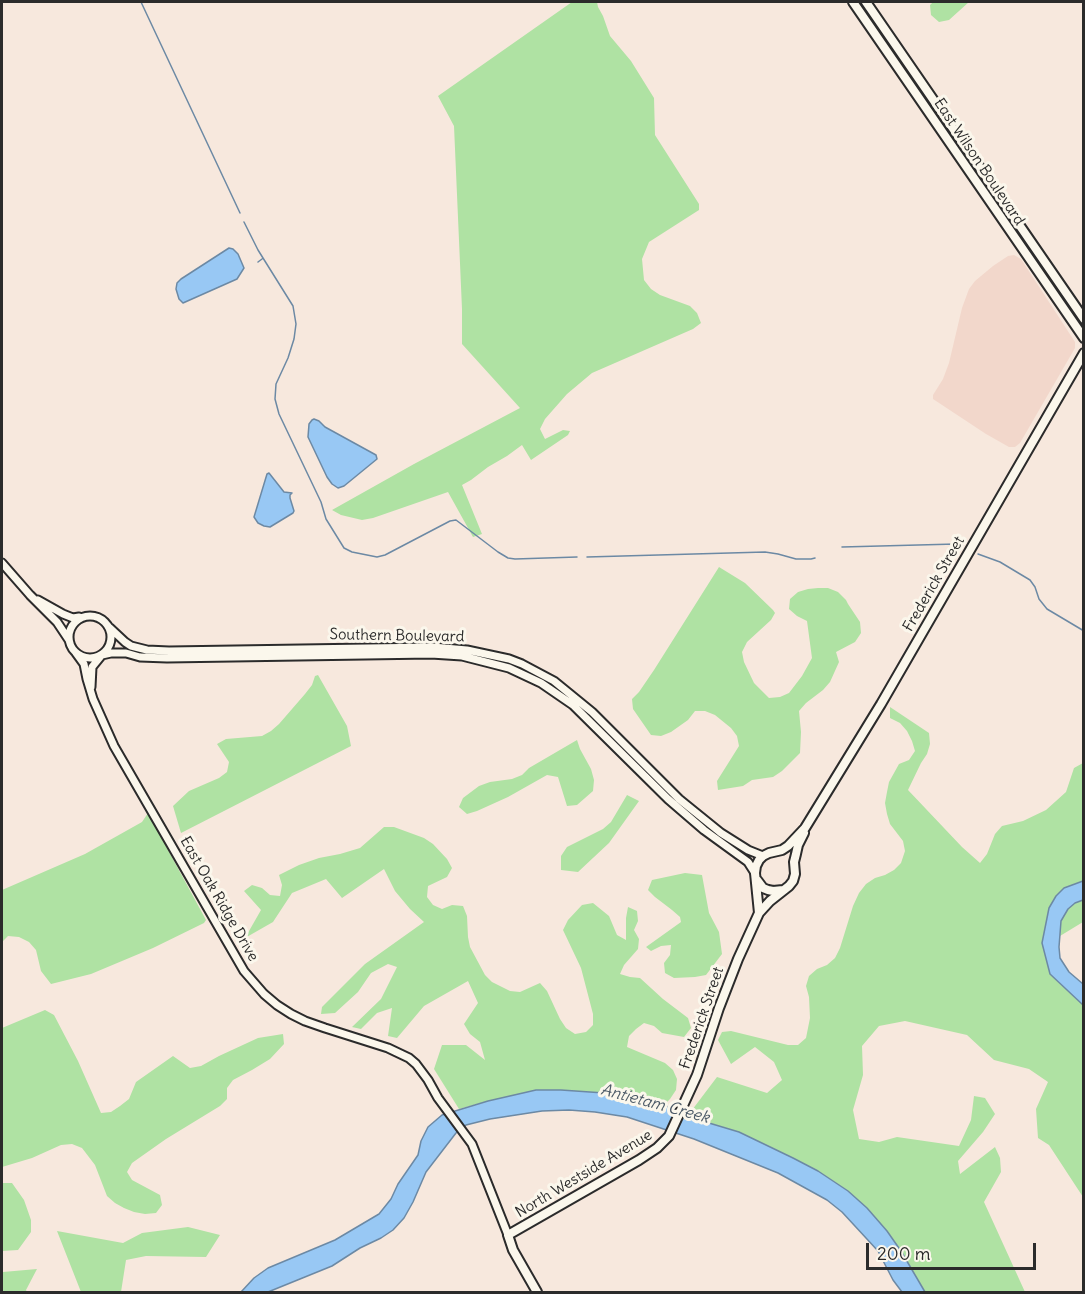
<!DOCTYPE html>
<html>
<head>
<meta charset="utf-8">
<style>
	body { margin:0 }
	#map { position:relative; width:1085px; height:1294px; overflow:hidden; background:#f7e8dd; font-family:Delius,sans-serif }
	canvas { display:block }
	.frame { position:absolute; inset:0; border:3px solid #2b2b2b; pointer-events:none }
	.scale { position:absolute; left:866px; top:1243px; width:170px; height:27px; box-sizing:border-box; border:3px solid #2b2b2b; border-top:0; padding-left:8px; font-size:18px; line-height:21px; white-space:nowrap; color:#2b2b2b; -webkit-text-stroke:4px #fbf7ec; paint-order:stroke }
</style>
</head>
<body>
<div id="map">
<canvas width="1085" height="1294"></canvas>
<div class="frame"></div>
<div class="scale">200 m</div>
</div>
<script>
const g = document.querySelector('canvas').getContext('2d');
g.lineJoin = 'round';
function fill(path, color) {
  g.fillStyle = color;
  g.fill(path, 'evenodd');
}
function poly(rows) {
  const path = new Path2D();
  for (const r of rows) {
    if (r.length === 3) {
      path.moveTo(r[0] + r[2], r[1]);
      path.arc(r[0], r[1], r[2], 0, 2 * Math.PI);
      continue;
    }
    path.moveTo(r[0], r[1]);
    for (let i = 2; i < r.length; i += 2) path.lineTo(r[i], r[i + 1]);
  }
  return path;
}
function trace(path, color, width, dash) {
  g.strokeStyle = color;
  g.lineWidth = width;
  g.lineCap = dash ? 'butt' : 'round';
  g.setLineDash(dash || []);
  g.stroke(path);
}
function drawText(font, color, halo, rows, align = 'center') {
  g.font = font + ' Delius,sans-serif';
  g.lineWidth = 6;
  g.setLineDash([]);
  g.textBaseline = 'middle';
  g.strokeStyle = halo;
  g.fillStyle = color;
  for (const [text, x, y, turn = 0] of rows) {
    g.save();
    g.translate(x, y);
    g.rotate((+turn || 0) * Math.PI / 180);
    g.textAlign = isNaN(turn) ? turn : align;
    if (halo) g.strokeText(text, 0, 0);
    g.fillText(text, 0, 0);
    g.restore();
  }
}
fill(poly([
	[1014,255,1021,259,1075,342,1075,348,1020,443,1015,447,1009,447,986,434,933,399,933,395,943,379,949,363,962,308,969,289,975,281,993,266,1008,256]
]), '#f2d7cb');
fill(poly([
	[572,2,597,2,598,7,603,16,610,36,631,61,654,98,655,135,699,204,699,210,649,242,642,259,644,280,651,289,660,295,690,306,697,313,701,323,693,329,592,373,567,394,545,419,540,429,545,439,563,430,570,431,568,435,531,460,522,445,507,456,488,467,471,480,462,485,482,534,473,537,448,492,373,518,362,520,341,515,332,510,414,464,520,408,462,344,462,309,454,126,438,96],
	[933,2,969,2,949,20,939,22,931,15,930,5],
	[719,567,745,583,773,610,775,613,771,620,747,642,742,652,744,662,754,683,769,698,780,697,789,693,802,676,812,658,807,621,797,616,789,609,790,599,798,592,808,589,818,588,828,588,838,592,846,600,848,604,860,622,861,633,855,642,836,652,839,662,830,682,823,690,806,703,799,711,801,732,800,753,782,771,773,777,752,780,743,786,718,790,717,781,739,746,737,736,731,728,715,715,705,711,695,711,688,720,671,732,661,736,651,735,633,709,632,699,639,692,654,670],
	[318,675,347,726,351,746,181,833,173,806,189,791,219,778,227,772,229,762,217,744,226,739,262,736,271,731,279,724,305,694,312,685,315,676],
	[890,707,929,733,930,744,927,754,921,763,908,790,962,847,980,863,987,854,995,834,1002,826,1023,821,1046,810,1066,792,1074,768,1083,763,1083,881,1064,888,1042,943,1050,974,1083,1005,1083,1197,1049,1145,1038,1138,1036,1109,1048,1082,1029,1069,994,1060,967,1035,905,1021,879,1026,862,1046,863,1075,853,1110,859,1139,879,1142,897,1137,959,1146,971,1120,974,1096,985,1098,995,1114,983,1132,958,1161,960,1174,995,1147,1000,1158,1001,1172,984,1202,1025,1292,925,1292,901,1251,887,1231,867,1208,848,1191,818,1171,793,1158,739,1132,709,1123,689,1114,717,1077,767,1093,782,1080,774,1062,755,1047,731,1064,718,1040,722,1032,731,1031,788,1045,798,1045,806,1038,810,1018,809,997,806,986,809,976,817,969,827,965,835,958,840,948,853,906,859,893,866,884,875,878,885,875,894,870,901,863,905,851,903,841,890,824,887,814,885,803,887,792,889,782,899,764,909,760,915,751,912,741,907,731,900,723,890,718],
	[577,740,580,749,591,769,594,780,593,791,577,805,567,806,558,777,547,775,508,797,477,811,467,814,459,807,463,798,479,786,490,782,512,779,522,775,529,768],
	[627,795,639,801,609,843,578,872,561,870,561,856,567,847,603,829,611,822],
	[148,813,206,920,204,923,153,948,91,974,51,984,41,971,36,950,29,942,19,937,8,936,2,942,2,890,85,854,142,822],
	[384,827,394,827,424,838,433,844,447,859,452,868,447,877,428,886,427,897,433,905,442,909,452,905,463,906,467,916,468,937,470,947,485,975,492,982,510,991,520,992,540,983,547,991,560,1019,566,1028,575,1034,586,1032,593,1025,593,1014,581,968,563,930,568,920,582,905,593,903,609,916,617,935,626,940,626,918,628,907,637,911,638,921,634,930,639,939,638,949,624,965,620,974,630,977,640,978,663,999,688,1018,691,1028,684,1037,662,1033,654,1026,644,1023,636,1029,629,1036,627,1047,665,1063,673,1070,677,1079,676,1090,670,1099,664,1105,633,1095,561,1090,536,1090,488,1101,459,1109,434,1069,442,1045,466,1045,485,1060,480,1042,470,1034,464,1024,478,1003,468,981,424,1006,397,1038,388,1036,392,1008,377,1013,361,1029,352,1027,381,999,397,967,388,964,371,973,358,992,335,1013,321,1014,322,1007,365,964,424,922,410,909,395,891,384,869,342,898,326,879,292,893,273,922,245,938,261,910,244,891,252,885,262,888,270,895,280,896,282,885,279,875,299,865,319,858,340,854,360,848],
	[685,873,702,875,709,913,719,932,722,954,706,975,695,977,674,978,665,973,664,963,670,955,671,945,661,946,651,951,646,947,681,922,680,917,672,910,655,897,648,890,652,880],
	[1083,900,1083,922,1060,936,1061,921,1067,909,1075,903],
	[45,1010,54,1015,78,1061,101,1113,111,1112,120,1106,129,1099,136,1082,173,1056,190,1068,201,1066,219,1056,258,1038,283,1034,284,1044,270,1059,252,1070,233,1080,227,1088,227,1099,220,1106,166,1139,132,1163,127,1172,132,1180,160,1195,162,1205,156,1213,145,1214,134,1212,124,1208,115,1203,107,1196,95,1165,82,1148,72,1144,61,1145,32,1158,2,1167,2,1028],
	[2,1183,12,1183,24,1200,31,1220,31,1232,18,1250,2,1251],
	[188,1227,220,1235,206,1257,146,1256,126,1260,121,1292,81,1292,57,1231,123,1243,142,1233],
	[2,1268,3,1272,37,1269,26,1290,27,1292,2,1292]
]), '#afe2a3');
const water = poly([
	[229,248,233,249,238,254,244,268,237,279,183,303,179,299,176,289,177,283,181,279,229,248],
	[314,419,319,421,325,427,376,455,377,459,344,486,338,488,332,484,327,477,308,437,309,424,312,420,314,419],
	[269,473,284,492,292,493,290,495,290,498,294,511,293,513,270,527,264,526,258,523,254,517,267,474,269,473],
	[1083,881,1083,900,1075,903,1068,909,1061,921,1059,947,1060,958,1069,972,1083,984,1083,1005,1050,974,1042,943,1049,908,1056,896,1064,888,1083,881],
	[536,1090,561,1090,633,1095,664,1105,709,1123,739,1132,793,1158,818,1171,848,1191,867,1208,887,1231,901,1251,925,1292,902,1292,893,1280,878,1251,842,1212,827,1200,778,1173,694,1139,627,1117,595,1112,569,1110,542,1111,490,1119,466,1125,456,1133,426,1172,413,1202,404,1218,393,1230,381,1238,360,1248,332,1266,268,1292,241,1292,254,1278,268,1268,335,1240,379,1214,391,1199,398,1184,418,1155,421,1141,428,1127,442,1115,488,1101,536,1090]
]);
fill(water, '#98c8f4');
trace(water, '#6c89a4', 1.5);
trace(poly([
	[141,2,240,213],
	[244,222,258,250,293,306,296,324,294,339,288,358,276,384,275,399,279,414,321,502,326,519,344,548,352,552,377,557,385,555,450,521,456,520,498,552,508,558,515,559,577,557],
	[258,262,262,259],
	[842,547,956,544,963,545],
	[978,554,1000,562,1030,580,1035,587,1039,599,1047,609,1084,631],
	[587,557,765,552,778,554,796,559,811,559,815,558]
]), '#6c89a4', 1.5);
const secondary = poly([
	[2,563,30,595,57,622,69,640],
	[38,600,63,614,73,618,79,617],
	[90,637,21],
	[110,628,125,642,131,646,147,650,169,651,433,647,467,650,509,659,522,664,554,681,592,712,679,799,721,833,748,850,763,856],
	[76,653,84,664,87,679,93,699,114,746,244,971,264,994,277,1005,291,1014,305,1021,325,1028,388,1048,409,1058,416,1064,428,1080,438,1098,472,1144,508,1235],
	[102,655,111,653,126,653,140,657,167,658,431,654,462,656,509,668,541,683,573,705,668,799,704,830,748,862,755,873],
	[91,687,92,667,101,656]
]);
const primary = poly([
	[853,2,1084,338],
	[866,2,1084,319],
	[757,880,763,888,768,890,773,891,783,890],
	[759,913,755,873,756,866,759,860,763,856,769,853,782,850,788,846,805,828,881,704,1084,353],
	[537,1292,513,1250,508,1235,639,1160,657,1148,669,1136,697,1075,719,1008,738,959,759,913,770,901,789,886,793,881,795,874,794,862,796,854,798,845,804,833]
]);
trace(secondary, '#2b2b2b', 11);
trace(primary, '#2b2b2b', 12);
trace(secondary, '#fbf7ec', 7);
trace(primary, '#fbf7ec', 8);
drawText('15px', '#2b2b2b', '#fbf7ec', [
	["East Wilson Boulevard",979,162,56],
	["Frederick Street",934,584,-60],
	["Southern Boulevard",397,636,1],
	["East Oak Ridge Drive",219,899,60],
	["Frederick Street",702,1018,-71],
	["North Westside Avenue",584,1174,-31]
]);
drawText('italic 16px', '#4c5a67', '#fbf7ec', [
	["Antietam Creek",655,1104,15]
]);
</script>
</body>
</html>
